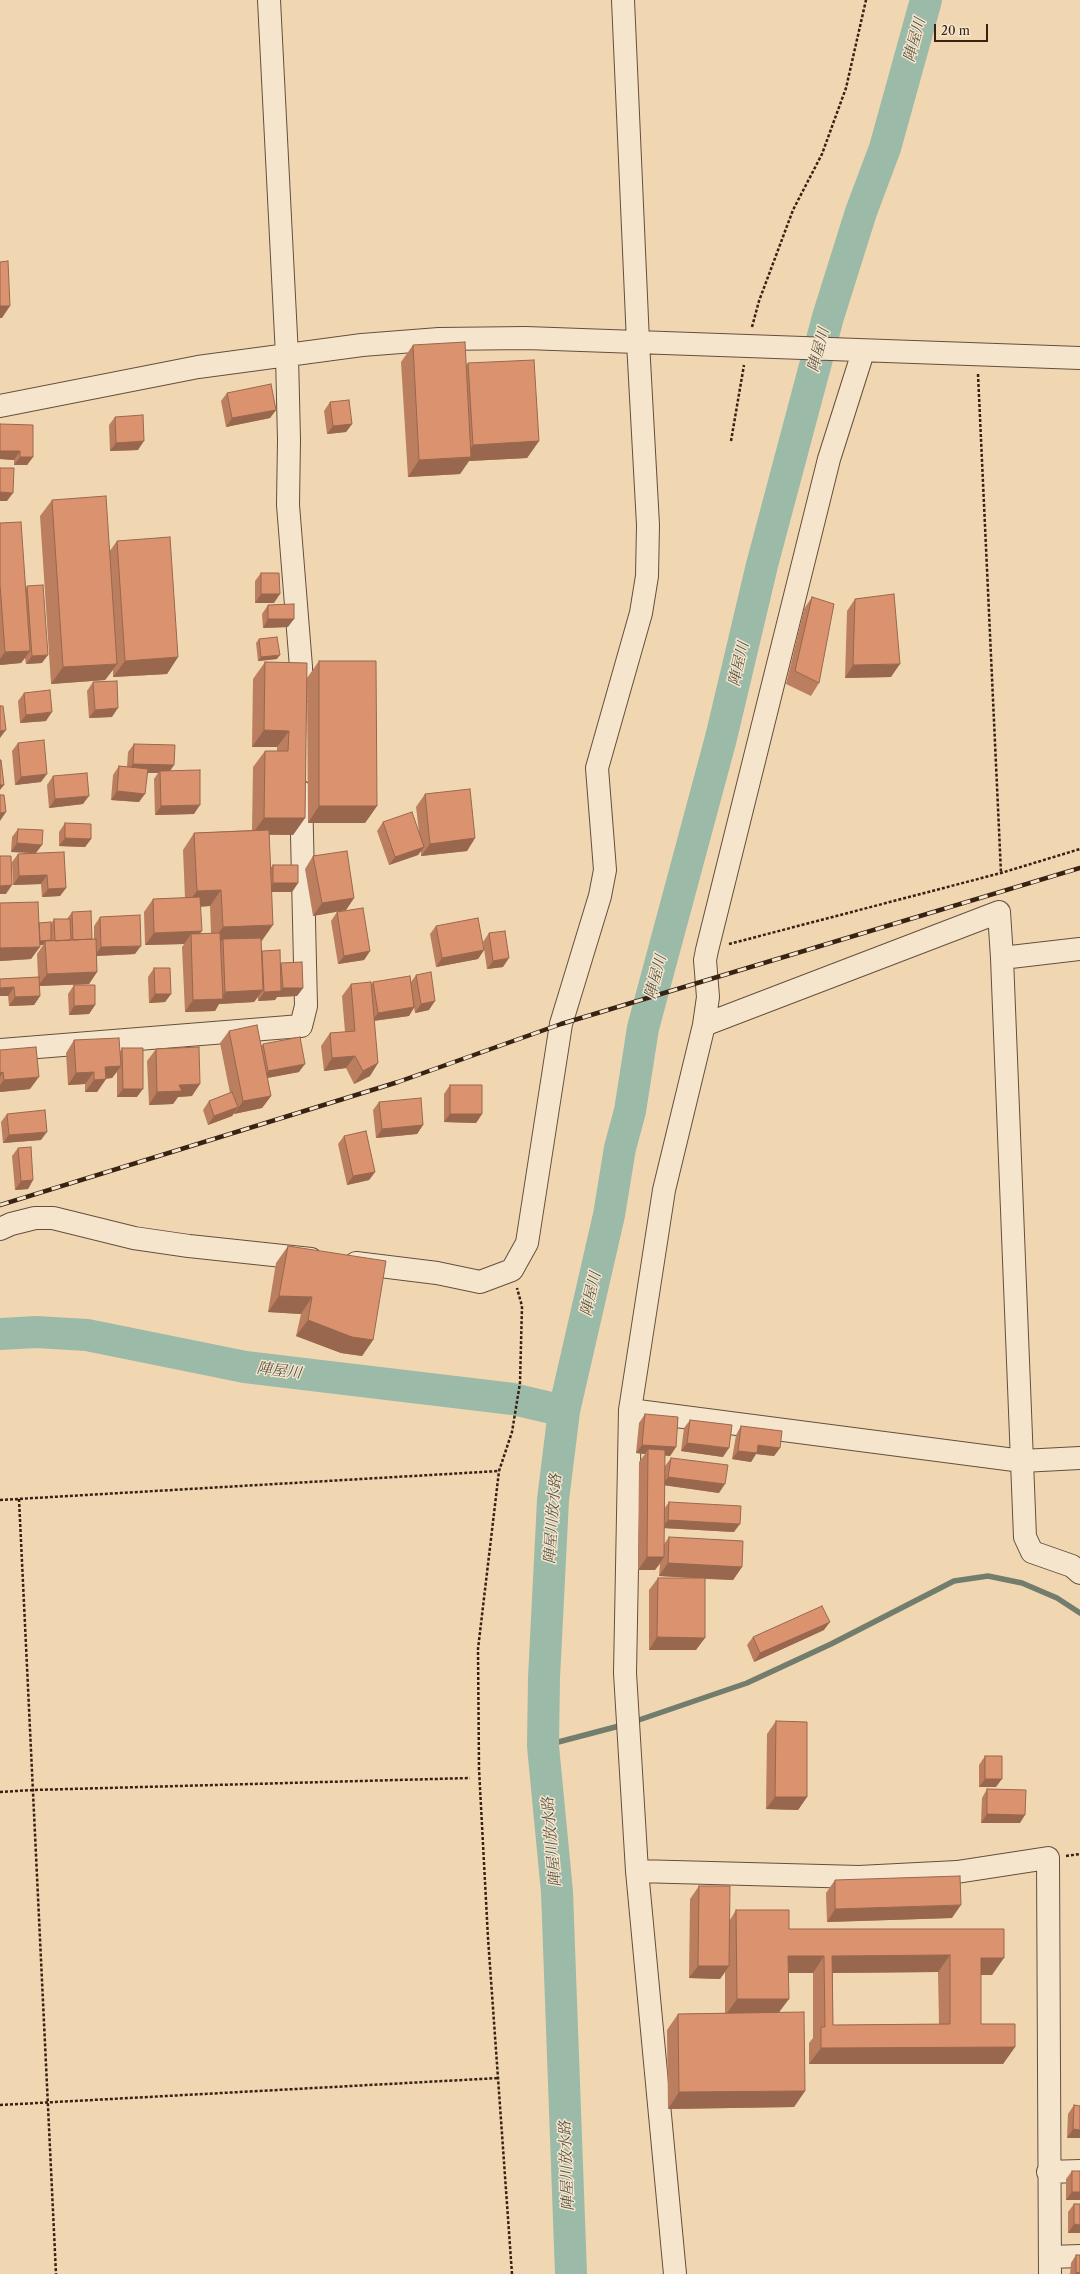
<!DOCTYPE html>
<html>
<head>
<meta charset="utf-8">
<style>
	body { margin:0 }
	#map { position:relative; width:1080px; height:2274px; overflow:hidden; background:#f0d7b2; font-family:"Libre Caslon Text",serif }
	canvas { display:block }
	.scale { position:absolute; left:934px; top:24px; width:54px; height:18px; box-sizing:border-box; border:2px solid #372214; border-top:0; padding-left:5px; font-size:12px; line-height:14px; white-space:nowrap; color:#372214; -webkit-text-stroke:3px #f5e5cd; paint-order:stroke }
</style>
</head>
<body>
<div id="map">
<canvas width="1080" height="2274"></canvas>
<div class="scale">20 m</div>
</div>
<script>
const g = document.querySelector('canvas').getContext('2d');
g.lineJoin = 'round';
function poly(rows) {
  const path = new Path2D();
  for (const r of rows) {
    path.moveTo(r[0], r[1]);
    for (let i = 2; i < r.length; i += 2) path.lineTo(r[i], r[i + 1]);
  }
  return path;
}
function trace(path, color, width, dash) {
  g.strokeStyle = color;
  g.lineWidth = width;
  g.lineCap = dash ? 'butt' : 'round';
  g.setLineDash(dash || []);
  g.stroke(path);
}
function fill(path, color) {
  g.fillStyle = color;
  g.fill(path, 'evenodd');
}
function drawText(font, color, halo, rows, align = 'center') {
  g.font = font + ' "Libre Caslon Text","Noto Serif JP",serif';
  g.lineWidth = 3;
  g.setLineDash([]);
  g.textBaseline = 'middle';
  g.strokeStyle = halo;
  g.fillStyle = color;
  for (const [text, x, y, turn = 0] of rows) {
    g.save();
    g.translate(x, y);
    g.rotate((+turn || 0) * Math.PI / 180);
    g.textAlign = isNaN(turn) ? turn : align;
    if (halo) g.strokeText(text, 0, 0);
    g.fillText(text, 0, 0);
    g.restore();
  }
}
trace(poly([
	[633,1722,747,1683,831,1644,954,1581,988,1576,1022,1583,1057,1598,1080,1613],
	[543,1746,623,1725]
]), '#737d6d', 5.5);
trace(poly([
	[0,1334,36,1332,87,1335,245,1367,513,1399,564,1411],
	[571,2274,557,1892,543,1746,544,1678,553,1500,564,1411,609,1215,620,1148,630,1111,643,1028,721,738,762,565,828,317,861,212,885,148,926,0]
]), '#9bbaa8', 32);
const minor = poly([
	[269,0,287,356,289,440,288,505,301,667,301,692],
	[0,406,198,367,362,345,439,339,526,338,1080,358],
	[1080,949,1002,958,1025,1537,1032,1552,1072,1566,1080,1573],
	[704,1025,708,997,705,960,707,950,829,459,863,352],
	[0,1050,301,1026,306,1006,301,792],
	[0,1229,11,1224,35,1218,53,1218,134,1238,189,1246,311,1259],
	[356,1263,437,1273,480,1282,512,1270,527,1243,561,1024,600,896,605,870,597,768,641,613,647,576,648,525,638,342,623,0],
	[630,1410,1022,1461,1080,1458],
	[637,1871,859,1877,957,1872,1048,1858,1050,2274],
	[1048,2172,1080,2171],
	[1050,2257,1080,2256],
	[675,2274,637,1871,625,1673,630,1410,664,1190,704,1025,999,912,1002,958]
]);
trace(minor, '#654f3c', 24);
trace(poly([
	[752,327,759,301,793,210,822,154,846,88,866,0],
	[978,374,1001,873],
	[731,441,744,365],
	[729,944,1001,873,1080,849],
	[19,1499,56,2274],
	[0,1500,499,1471],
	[0,1792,33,1790,470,1778],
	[1066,1856,1080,1854],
	[0,2105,499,2078],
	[512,2274,488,1938,479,1769,478,1649,499,1471,512,1432,520,1383,522,1306,517,1288]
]), '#372214', 2.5, [3, 2]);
trace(minor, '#f5e5cd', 22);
const rail = poly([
	[0,1205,398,1082,561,1024,1080,868]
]);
trace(rail, '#372214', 4.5);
trace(rail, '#f5e5cd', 3, [9]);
fill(poly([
	[413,345,466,366,468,363,539,441,527,458,469,461,460,474,408,477,401,362],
	[227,393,276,410,270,418,226,427,221,401],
	[330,402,352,424,346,432,327,434,324,411],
	[115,417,138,450,110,451,109,425],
	[0,424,33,457,27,465,14,465,14,460,0,459],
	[52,500,109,552,117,541,178,657,167,674,113,677,113,670,105,680,51,684,40,516],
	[0,523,26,588,27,586,42,663,26,664,25,658,21,663,0,665],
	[261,573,274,603,255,603,255,581],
	[812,597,819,683,811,696,786,684,804,609],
	[855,599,891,677,845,678,847,611],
	[268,605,288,627,263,628,262,614],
	[259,639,277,659,258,661,256,643],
	[319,661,377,806,365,823,308,823,307,678],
	[265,662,307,663,305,818,293,835,269,835,270,868,273,865,298,883,292,892,271,892,261,942,262,952,262,951,280,965,281,963,303,988,297,996,277,997,275,1000,258,1001,258,997,254,1002,219,1004,215,1011,185,1012,182,947,184,944,145,945,144,912,153,899,185,898,183,850,194,833,252,830,253,767,265,751,277,751,277,747,252,747,253,679],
	[210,906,211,933,199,934,200,907],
	[93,682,112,717,89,718,87,691],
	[24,693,46,721,20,723,18,701],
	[18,743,41,782,15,785,12,751],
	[134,744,174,765,170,770,194,814,155,815,154,779,158,773,147,773,139,802,111,800,113,775,119,766,127,767,128,752],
	[53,776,83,804,49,808,47,785],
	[425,794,475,838,467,851,421,856,421,851,418,855,389,865,377,831,383,822,419,832,416,807],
	[65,823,91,839,85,847,59,846,59,832],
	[18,829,36,853,66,888,60,896,42,897,41,884,13,885,12,862,18,854,33,853,11,852,12,837],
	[313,856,354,898,346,910,313,916,305,869],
	[0,903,39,923,51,924,54,919,67,919,72,912,92,939,94,939,94,926,100,917,135,954,97,956,97,972,89,984,39,986,40,996,34,1005,9,1006,8,996,0,996,0,979,38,977,37,954,43,945,40,945,31,959,0,961],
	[337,912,370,951,364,960,338,964,331,921],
	[436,926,484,950,478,959,436,967,430,934],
	[489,933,503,967,487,969,483,942],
	[154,968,171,994,165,1002,149,1003,148,977],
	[416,975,429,1010,415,1013,414,1008,409,1016,374,1021,378,1063,370,1076,354,1084,346,1068,324,1071,321,1046,330,1033,345,1032,342,996,351,984,371,985,373,982,411,982],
	[74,985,95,1005,89,1014,69,1015,68,994],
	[229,1031,261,1046,263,1044,299,1072,267,1078,271,1096,262,1108,234,1114,234,1113,232,1116,208,1125,203,1110,209,1101,230,1093,220,1043],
	[74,1040,120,1052,122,1048,137,1097,117,1097,117,1072,112,1078,106,1079,97,1092,85,1092,85,1084,68,1085,66,1053],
	[156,1049,192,1096,178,1097,173,1104,149,1105,147,1061],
	[0,1050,30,1089,0,1092],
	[450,1085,482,1114,476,1123,444,1122,444,1094],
	[379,1102,423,1125,417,1134,376,1138,373,1110],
	[7,1114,41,1140,3,1143,1,1122],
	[344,1136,375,1172,369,1180,347,1185,338,1144],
	[18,1148,33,1180,28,1189,15,1190,12,1156],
	[288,1246,373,1340,362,1356,341,1353,296,1336,301,1314,268,1312,276,1263],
	[645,1414,676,1447,670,1456,665,1455,665,1466,671,1458,719,1493,665,1485,664,1509,669,1502,734,1532,664,1528,664,1544,669,1537,742,1567,733,1580,705,1579,696,1650,649,1650,649,1590,658,1578,694,1578,659,1576,660,1564,655,1570,638,1570,639,1462,645,1454,636,1453,639,1423],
	[690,1420,723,1457,681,1451,684,1428],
	[741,1426,780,1448,774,1456,756,1454,751,1462,732,1459,736,1435],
	[824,1630,754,1662,747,1645,753,1637],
	[776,1721,807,1797,798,1810,766,1809,767,1734],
	[985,1756,996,1787,979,1787,979,1765],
	[987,1789,1020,1823,981,1823,982,1798],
	[835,1880,952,1918,827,1922,826,1893],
	[699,1886,730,1920,736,1910,789,1929,1004,1929,992,1975,981,1975,981,2024,1015,2047,1003,2064,809,2064,809,2043,813,2038,813,1973,788,1973,779,2013,805,2091,794,2107,668,2109,667,2030,678,2014,725,2013,725,1972,720,1979,689,1978,690,1899],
	[938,1972,939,2024,833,2025,833,1973],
	[1074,2105,1080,2138,1067,2138,1068,2114],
	[1072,2171,1080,2171,1080,2200,1066,2200,1066,2179],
	[1074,2204,1080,2233,1068,2233,1068,2212],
	[1076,2255,1080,2274,1070,2274,1071,2263]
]), '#bb7e5f');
fill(poly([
	[0,306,10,306,2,318,0,318],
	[276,410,270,418,226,427,232,418],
	[352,424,346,432,327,434,333,426],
	[144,441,138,450,110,451,116,443],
	[539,441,527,458,469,461,460,474,408,477,419,460,464,458,473,445],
	[0,451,20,451,14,460,0,459],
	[20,457,33,457,27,465,14,465],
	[0,492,13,493,7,501,0,501],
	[261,594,280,594,274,603,255,603],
	[268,619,294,619,288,627,263,628],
	[30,651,21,663,0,665,0,659,5,652],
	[48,655,42,663,26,664,32,656],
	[280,655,277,659,258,661,261,657],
	[178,657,167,674,113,677,125,661],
	[117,664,105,680,51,684,63,667],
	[900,664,891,677,845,678,853,665],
	[118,708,112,717,89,718,95,710],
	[52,712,46,721,20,723,26,715],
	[6,730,0,738,0,731],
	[264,730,289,731,277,747,252,747],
	[133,764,174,765,168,774,160,771,158,773,127,773],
	[47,774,41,782,15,785,21,777],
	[0,785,4,785,0,790],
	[117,791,145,794,139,802,111,800],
	[89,796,83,804,49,808,55,799],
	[200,805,194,814,155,815,161,806],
	[319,806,377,806,365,823,308,823],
	[6,812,0,821,0,813],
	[264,818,305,818,293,835,252,834],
	[65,838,91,839,85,847,59,846],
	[475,838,467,851,421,856,430,844],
	[17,843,42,845,36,853,11,852],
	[424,847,418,855,389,865,395,857],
	[47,875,41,884,13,885,19,876],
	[273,883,298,883,292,892,267,892],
	[12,885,6,894,0,894,0,886],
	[66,888,60,896,42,897,48,889],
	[221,890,210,906,185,907,197,891],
	[354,898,346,910,313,916,322,903],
	[273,925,261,942,223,939,220,943,211,944,223,927],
	[202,931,193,943,191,934,184,944,145,945,154,933],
	[51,940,45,941,43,945,33,945,36,941],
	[141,946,135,954,95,956,101,947],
	[40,947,31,959,0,961,0,948],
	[484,950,478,959,436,967,442,958],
	[370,951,364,960,338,964,344,956],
	[509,958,503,967,487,969,493,961],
	[97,972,89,984,38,986,47,974],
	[14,987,8,996,0,996,0,988],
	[283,988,303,988,297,996,277,997,275,1000,258,1001,264,992,280,991],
	[263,990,254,1002,219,1004,215,1011,185,1012,193,1000,221,999,225,992],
	[155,994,171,994,165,1002,149,1003],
	[40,996,34,1005,9,1006,15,997],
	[435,1001,429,1010,415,1013,421,1004],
	[95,1005,89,1014,69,1015,74,1006],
	[414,1007,409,1016,372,1021,378,1013],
	[355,1056,346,1068,324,1071,332,1058],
	[378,1063,370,1076,354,1084,363,1071],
	[305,1064,299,1072,262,1079,268,1071],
	[121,1066,112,1078,96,1079,105,1067],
	[3,1072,0,1077,0,1073],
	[94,1072,85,1084,68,1085,76,1073],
	[39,1077,30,1089,0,1092,0,1085,4,1080],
	[106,1079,97,1092,85,1092,94,1080],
	[200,1084,192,1096,178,1097,173,1104,149,1105,157,1092,179,1085],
	[123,1089,143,1089,137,1097,117,1097],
	[271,1096,262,1108,234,1114,243,1101],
	[238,1107,232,1116,208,1125,214,1116],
	[450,1114,482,1114,476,1123,444,1122],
	[423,1125,417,1134,376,1138,382,1129],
	[47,1132,41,1140,3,1143,9,1135],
	[375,1172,369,1180,347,1185,353,1176],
	[33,1180,28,1189,15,1190,21,1181],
	[279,1296,312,1297,301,1314,268,1312],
	[308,1320,373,1340,362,1356,341,1353,296,1336],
	[687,1443,729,1448,723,1457,681,1451],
	[642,1445,676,1447,670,1456,648,1454,648,1449,645,1454,636,1453],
	[758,1445,780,1448,774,1456,756,1454,751,1462,732,1459,738,1451],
	[668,1477,725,1484,719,1493,662,1485],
	[668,1520,740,1524,734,1532,662,1528],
	[647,1557,664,1557,655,1570,638,1570],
	[668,1563,742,1567,733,1580,659,1576],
	[830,1622,824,1630,754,1662,760,1653],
	[657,1637,705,1638,696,1650,649,1650],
	[985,1779,1002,1779,996,1787,979,1787],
	[775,1797,807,1797,798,1810,766,1809],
	[987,1814,1025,1815,1020,1823,981,1823],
	[961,1905,952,1918,827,1922,835,1909],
	[950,1955,938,1972,825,1973,832,1956],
	[788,1956,824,1956,813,1973,777,1973],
	[981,1958,1004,1958,992,1975,970,1975],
	[698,1966,729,1966,720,1979,689,1978],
	[737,1999,789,1999,777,2015,725,2016],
	[1015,2047,1003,2064,809,2064,821,2048],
	[805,2091,794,2107,668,2109,679,2092],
	[1073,2129,1080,2130,1080,2138,1067,2138],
	[1072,2192,1080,2192,1080,2200,1066,2200],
	[1074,2224,1080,2225,1080,2233,1068,2233],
	[1076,2272,1080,2273,1080,2274,1075,2274]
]), '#99674d');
const building = poly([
	[8,261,10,306,0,306,0,262,8,261],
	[465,342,471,457,419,460,413,345,465,342],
	[534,360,539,441,473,445,468,363,534,360],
	[271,384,276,410,232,418,227,393,271,384],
	[349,400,352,424,333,426,330,402,349,400],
	[143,415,144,441,116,443,115,417,143,415],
	[0,424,33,425,33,457,20,457,20,451,0,451,0,424],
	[0,468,14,468,13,493,0,492,0,468],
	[106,496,117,664,63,667,52,500,106,496],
	[21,522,30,651,5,652,0,585,0,523,21,522],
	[170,537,178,657,125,661,117,541,170,537],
	[261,573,279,573,280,594,261,594,261,573],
	[43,585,48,655,32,656,27,586,43,585],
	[894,594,900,664,853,665,855,599,894,594],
	[812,597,834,604,819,683,795,671,812,597],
	[294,604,294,619,268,619,268,605,294,604],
	[277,637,280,655,261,657,259,639,277,637],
	[319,661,376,661,377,806,319,806,319,661],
	[265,662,307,663,305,818,264,818,265,751,288,751,289,731,264,730,265,662],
	[117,681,118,708,95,710,93,682,117,681],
	[50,690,52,712,26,715,24,693,50,690],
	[0,706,3,706,6,730,0,731,0,706],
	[44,740,47,774,21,777,18,743,44,740],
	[134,744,175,745,174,765,133,764,134,744],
	[0,760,1,760,4,785,0,785,0,760],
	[119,766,148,769,145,794,117,791,119,766],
	[200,770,200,805,161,806,160,771,200,770],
	[87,773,89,796,55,799,53,776,87,773],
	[470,789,475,838,430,844,425,794,470,789],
	[0,795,4,795,6,812,0,813,0,795],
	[412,812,424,847,395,857,383,822,412,812],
	[65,823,91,824,91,839,65,838,65,823],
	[18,829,43,830,42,845,17,843,18,829],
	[269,830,273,925,223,927,221,890,197,891,194,833,269,830],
	[347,851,354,898,322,903,313,856,347,851],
	[64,852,66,888,48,889,47,875,19,876,18,854,64,852],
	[0,856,11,856,12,885,0,886,0,856],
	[273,865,298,865,298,883,273,883,273,865],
	[200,897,202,931,154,933,153,899,200,897],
	[38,902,40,947,0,948,0,903,38,902],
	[363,908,370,951,344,956,337,912,363,908],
	[91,911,92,939,73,940,72,912,91,911],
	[140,915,141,946,101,947,100,917,140,915],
	[478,918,484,950,442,958,436,926,478,918],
	[54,919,70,919,71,940,55,941,54,919],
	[51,922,51,940,40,941,39,923,51,922],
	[505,931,509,958,493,961,489,933,505,931],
	[220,933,223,999,193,1000,191,934,220,933],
	[261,938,263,990,225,992,223,939,261,938],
	[96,939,97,972,47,974,45,941,96,939],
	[280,950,281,991,264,992,262,951,280,950],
	[302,962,303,988,283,988,281,963,302,962],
	[154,968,170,968,171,994,155,994,154,968],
	[431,972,435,1001,421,1004,416,975,431,972],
	[410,976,414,1007,378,1013,373,982,410,976],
	[39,977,40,996,15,997,14,987,0,988,0,979,39,977],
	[371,982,378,1063,363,1071,355,1056,332,1058,330,1033,355,1031,351,984,371,982],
	[74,985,95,985,95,1005,74,1006,74,985],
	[257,1025,271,1096,243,1101,229,1031,257,1025],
	[300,1037,305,1064,268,1071,263,1044,300,1037],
	[119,1038,121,1066,105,1067,106,1079,94,1080,94,1072,76,1073,74,1040,119,1038],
	[36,1047,39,1077,4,1080,3,1072,0,1073,0,1050,36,1047],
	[199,1047,200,1084,179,1085,182,1091,157,1092,156,1049,199,1047],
	[122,1048,143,1048,143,1089,123,1089,122,1048],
	[450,1085,482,1085,482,1114,450,1114,450,1085],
	[232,1092,238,1107,214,1116,209,1101,232,1092],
	[421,1098,423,1125,382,1129,379,1102,421,1098],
	[45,1110,47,1132,9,1135,7,1114,45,1110],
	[366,1131,375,1172,353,1176,344,1136,366,1131],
	[31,1147,33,1180,21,1181,18,1148,31,1147],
	[288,1246,386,1261,373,1340,352,1337,308,1320,312,1297,279,1296,288,1246],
	[645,1414,678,1417,676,1447,642,1445,645,1414],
	[690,1420,732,1425,729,1448,687,1443,690,1420],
	[741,1426,782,1431,780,1448,758,1445,757,1453,738,1451,741,1426],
	[648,1449,665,1450,664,1557,647,1557,648,1449],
	[671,1458,728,1465,725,1484,668,1477,671,1458],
	[669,1502,741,1506,740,1524,668,1520,669,1502],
	[669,1537,743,1541,742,1567,668,1563,669,1537],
	[658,1578,705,1578,705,1638,657,1637,658,1578],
	[822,1606,830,1622,760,1653,753,1637,822,1606],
	[776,1721,807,1722,807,1797,775,1797,776,1721],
	[985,1756,1002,1756,1002,1779,985,1779,985,1756],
	[987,1789,1026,1790,1025,1815,987,1814,987,1789],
	[960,1876,961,1905,835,1909,835,1880,960,1876],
	[699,1886,730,1886,729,1966,698,1966,699,1886],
	[736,1910,789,1910,789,1929,1004,1929,1004,1958,981,1958,981,2024,1015,2024,1015,2047,821,2048,821,2027,825,2027,824,1956,788,1956,789,1999,737,1999,736,1910],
	[950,1955,950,2024,833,2025,832,1956,950,1955],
	[804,2012,805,2091,679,2092,678,2014,804,2012],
	[1074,2105,1080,2106,1080,2130,1073,2129,1074,2105],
	[1072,2171,1080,2171,1080,2192,1072,2192,1072,2171],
	[1074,2204,1080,2204,1080,2225,1074,2224,1074,2204],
	[1076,2255,1080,2255,1080,2273,1076,2272,1076,2255]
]);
fill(building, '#da936e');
trace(building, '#99674d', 1);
drawText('italic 15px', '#555040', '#f5e5cd', [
	["陣屋川",915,40,-75],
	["陣屋川",819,350,-75],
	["陣屋川",739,664,-77],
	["陣屋川",656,977,-75],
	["陣屋川",591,1294,-77],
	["陣屋川",279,1371,7],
	["陣屋川放水路",553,1519,-86],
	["陣屋川放水路",552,1842,-95],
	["陣屋川放水路",567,2166,-92]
]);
</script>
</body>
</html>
